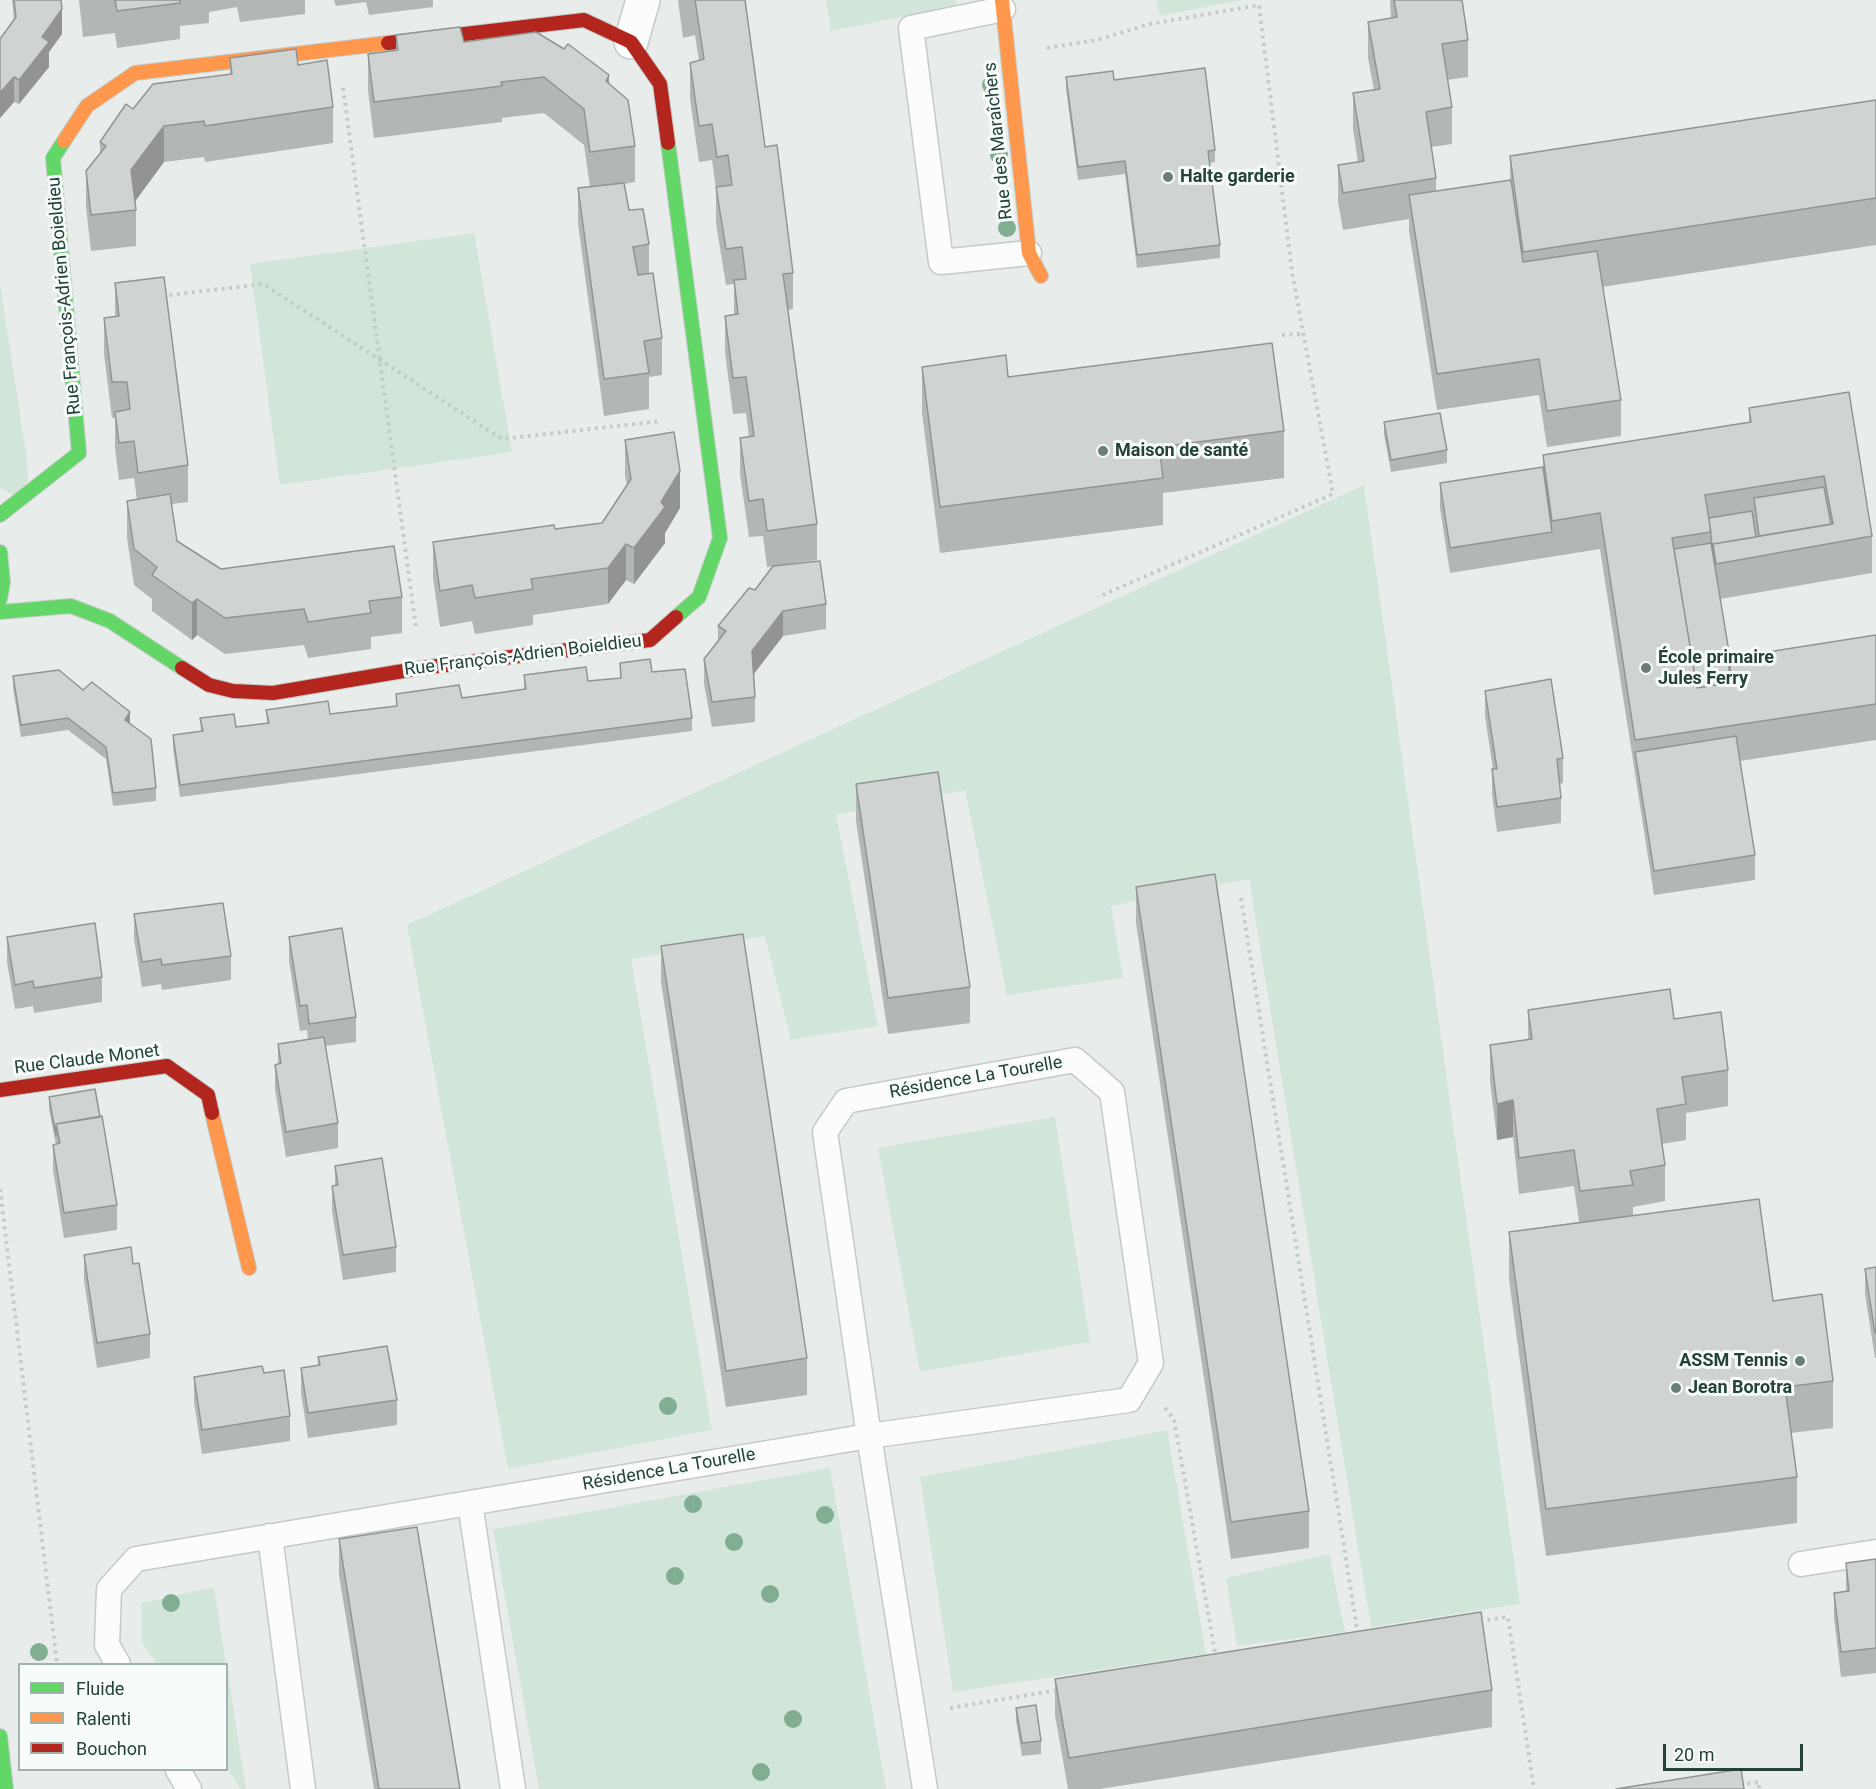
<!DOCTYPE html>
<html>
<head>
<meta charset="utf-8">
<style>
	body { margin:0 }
	#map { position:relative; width:1876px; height:1789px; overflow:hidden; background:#e8edeb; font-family:Roboto,sans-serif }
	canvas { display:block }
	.legend { position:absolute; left:18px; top:1663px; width:210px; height:108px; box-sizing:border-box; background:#f7fbf9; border:2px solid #a3b1ad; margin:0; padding:8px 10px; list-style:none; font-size:18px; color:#24423a }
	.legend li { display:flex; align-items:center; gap:12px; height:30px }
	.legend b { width:30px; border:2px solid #a3b1ad }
	.scale { position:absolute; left:1663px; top:1744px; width:140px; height:27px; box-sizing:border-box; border:3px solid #24423a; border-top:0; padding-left:8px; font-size:18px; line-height:21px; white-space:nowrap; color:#24423a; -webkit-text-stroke:4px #f7fbf9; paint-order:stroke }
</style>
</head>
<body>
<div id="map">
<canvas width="1876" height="1789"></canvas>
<ul class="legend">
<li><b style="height:8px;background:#63d668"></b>Fluide</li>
<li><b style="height:8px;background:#ff974d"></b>Ralenti</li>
<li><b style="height:8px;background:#b3261e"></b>Bouchon</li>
</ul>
<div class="scale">20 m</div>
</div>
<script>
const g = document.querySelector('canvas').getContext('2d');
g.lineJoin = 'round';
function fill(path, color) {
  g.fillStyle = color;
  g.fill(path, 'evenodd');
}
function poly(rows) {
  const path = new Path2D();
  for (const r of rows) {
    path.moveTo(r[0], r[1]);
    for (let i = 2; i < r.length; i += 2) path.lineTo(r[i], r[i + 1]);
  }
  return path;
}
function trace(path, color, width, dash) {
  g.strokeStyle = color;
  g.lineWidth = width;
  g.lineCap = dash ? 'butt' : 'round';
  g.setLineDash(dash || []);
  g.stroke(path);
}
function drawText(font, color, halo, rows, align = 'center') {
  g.font = font + ' Roboto,sans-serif';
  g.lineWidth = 6;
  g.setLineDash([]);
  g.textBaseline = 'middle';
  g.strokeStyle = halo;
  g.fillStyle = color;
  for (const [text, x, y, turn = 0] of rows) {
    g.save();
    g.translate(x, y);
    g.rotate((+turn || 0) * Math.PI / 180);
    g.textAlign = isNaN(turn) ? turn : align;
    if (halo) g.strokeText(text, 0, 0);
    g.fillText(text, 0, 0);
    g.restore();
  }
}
fill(poly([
	[826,0,956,0,957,6,831,31],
	[1156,0,1242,0,1160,16],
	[474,233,512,452,280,485,250,264],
	[0,283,27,460,28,481,15,496,0,488],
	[1364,485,1520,1604,1371,1627,1249,879,1111,906,1123,978,1007,995,965,790,836,815,878,1026,791,1040,765,936,631,959,712,1430,508,1469,407,925],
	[1055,1117,1090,1342,920,1372,878,1148],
	[1167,1430,1206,1654,953,1692,920,1477],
	[830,1468,886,1789,539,1789,493,1529],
	[1329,1554,1345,1632,1237,1646,1226,1578],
	[214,1587,226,1664,157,1664,142,1642,142,1603],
	[227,1667,246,1789,241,1789,227,1768]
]), '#d1e6d8');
const lane = poly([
	[1003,9,911,28,941,262,1029,253],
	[470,1503,513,1789],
	[270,1536,303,1789],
	[1801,1564,1876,1552],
	[118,1664,107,1645,109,1589,136,1559,869,1436,1129,1400,1151,1363,1112,1092,1075,1060,846,1101,825,1132,869,1436,925,1789],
	[178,1770,189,1789]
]);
const street = poly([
	[631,42,643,0]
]);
const fast = poly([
	[668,143,720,538,699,597,676,617],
	[0,515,79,453,53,158,64,141],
	[0,552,3,582,0,599],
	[0,612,71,606,110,621,182,668],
	[0,1736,6,1789]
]);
const slow = poly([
	[1002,0,1029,253,1041,276],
	[64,141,87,106,135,73,388,43],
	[212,1113,249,1268]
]);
const jam = poly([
	[388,43,584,20,631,42,660,84,668,143],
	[182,668,209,685,233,691,273,693,421,668,650,640,676,617],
	[0,1090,167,1066,208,1095,212,1113]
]);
trace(lane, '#c5cac8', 27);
trace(street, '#c5cac8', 36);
trace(fast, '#c3cbc8', 16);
trace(slow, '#c3cbc8', 16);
trace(jam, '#c3cbc8', 16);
trace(poly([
	[1047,48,1097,40,1150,24,1259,5,1292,272,1333,494,1098,597],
	[343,88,416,628],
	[162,296,263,284,502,439,662,421],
	[1282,335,1304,334],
	[1241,898,1358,1635],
	[0,1189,57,1664],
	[1165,1408,1174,1419,1216,1658],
	[1480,1621,1508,1617,1534,1789],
	[950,1708,1058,1690],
	[1740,1785,1759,1782,1759,1789]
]), '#c3ccca', 4, [3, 4.5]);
trace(lane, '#fcfcfc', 24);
trace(street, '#fcfcfc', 33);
trace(fast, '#63d668', 14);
trace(slow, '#ff974d', 14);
trace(jam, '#b3261e', 14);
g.fillStyle = '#81ae93';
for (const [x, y] of [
	[991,85],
	[999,155],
	[1007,228],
	[668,1406],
	[693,1504],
	[825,1515],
	[734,1542],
	[675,1576],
	[770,1594],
	[171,1603],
	[39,1652],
	[793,1719],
	[761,1772]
]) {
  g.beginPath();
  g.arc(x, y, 9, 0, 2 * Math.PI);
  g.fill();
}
fill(poly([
	[12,0,61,0,62,34,49,52,49,67,19,104,14,102,0,118,14,21],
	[79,0,305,0,305,14,240,22,237,7,209,12,209,23,180,26,180,39,117,48,115,33,83,37],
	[334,0,433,0,433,7,369,15,366,2,336,6],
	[678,0,745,0,765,147,793,273,793,309,788,310,817,524,817,560,767,567,763,536,749,537,740,474,740,438,749,437,746,413,733,414,725,352,725,316,734,314,734,284,726,285,716,223,716,189,712,160,699,162,690,99,690,63,699,61,695,35,683,38],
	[1390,0,1462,0,1468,40,1468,77,1447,80,1452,107,1452,144,1431,147,1436,178,1436,191,1510,180,1510,156,1876,100,1876,245,1602,287,1621,400,1621,436,1547,447,1539,395,1437,410,1409,231,1409,219,1343,230,1338,202,1338,165,1358,162,1353,129,1353,93,1374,90,1368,58,1368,22,1391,18],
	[396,35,464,42,609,84,635,146,635,182,624,184,629,210,649,244,649,273,662,338,662,375,649,377,649,409,604,416,578,224,578,188,590,187,584,145,544,113,502,118,502,122,374,138,368,91,368,54,396,50],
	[230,58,298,65,333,107,333,143,205,162,204,157,164,162,135,201,136,210,136,246,91,251,86,207,86,171,100,153,100,142,133,109,230,74],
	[1066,77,1114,80,1215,150,1215,162,1210,163,1220,245,1220,258,1137,268,1125,174,1078,180,1066,89],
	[115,283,188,465,188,502,172,504,177,541,221,569,402,597,402,633,371,637,371,649,308,658,304,645,225,654,197,635,192,640,152,611,152,599,134,585,127,538,127,501,137,500,134,478,119,480,115,448,115,418,112,418,104,354,104,318,115,316],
	[922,367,1008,377,1284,431,1284,478,1163,493,1163,525,940,553,922,413],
	[1849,392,1872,536,1872,573,1720,599,1730,658,1876,635,1876,740,1740,761,1755,855,1755,880,1654,895,1600,549,1450,573,1440,508,1440,483,1543,467,1543,455,1749,422,1749,408],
	[1384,422,1447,450,1447,463,1391,472,1384,435],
	[625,440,680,508,665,533,665,543,634,584,626,580,608,604,533,615,533,625,475,634,472,621,440,627,433,578,433,542,555,529,602,523,627,486,625,476],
	[755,590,826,604,826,629,783,636,754,674,755,697,755,722,712,727,704,684,704,659,718,641,718,626],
	[620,663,652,672,692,718,692,731,180,797,173,748,173,735,201,732,200,718,236,727,267,723,266,710,330,714,396,706,396,694,462,698,524,689,524,675,588,681,621,678],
	[13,676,83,690,130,723,156,788,156,801,113,806,106,759,68,730,21,737,13,688],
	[1485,691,1563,758,1563,783,1560,784,1561,798,1561,823,1497,832,1492,794,1492,769,1493,769,1485,716],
	[856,784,970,987,970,1023,888,1034,856,821],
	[1136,887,1309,1511,1309,1548,1231,1559,1136,923],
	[134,914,231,956,231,980,162,990,161,984,142,987,134,939],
	[7,937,102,977,102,1002,34,1013,33,1006,15,1009,7,962],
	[289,937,356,1017,356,1042,325,1046,338,1123,338,1148,286,1157,275,1089,275,1065,278,1064,278,1044,308,1039,307,1030,300,1031,289,961],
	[661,946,807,1358,807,1395,726,1407,661,982],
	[1528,1010,1674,1019,1728,1070,1728,1106,1686,1113,1686,1140,1662,1144,1665,1165,1665,1201,1633,1207,1633,1215,1773,1301,1833,1381,1833,1428,1791,1433,1797,1477,1797,1523,1546,1556,1509,1279,1509,1232,1579,1222,1574,1186,1519,1194,1513,1137,1497,1140,1490,1081,1490,1045,1528,1040],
	[49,1097,100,1117,117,1205,117,1230,64,1238,53,1170,53,1145,56,1145,49,1109],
	[335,1166,396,1247,396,1272,343,1280,332,1211,332,1186,335,1186],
	[84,1255,133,1264,150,1334,150,1358,97,1368,84,1280],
	[1876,1267,1876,1358,1875,1358,1865,1294,1865,1269],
	[318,1357,397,1400,397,1425,308,1438,301,1393,301,1368,318,1365],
	[264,1373,290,1416,290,1441,202,1454,194,1402,194,1377],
	[339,1539,460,1789,374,1789,339,1575],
	[1876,1559,1876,1673,1841,1677,1834,1618,1834,1593,1846,1591,1846,1563],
	[1055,1679,1492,1690,1492,1727,1100,1789,1068,1789,1055,1715],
	[1016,1708,1041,1741,1041,1754,1022,1756,1016,1721]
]), '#b2b6b5');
fill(poly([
	[62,9,62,34,49,52,49,67,19,104,19,80,42,37],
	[609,75,609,111,606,81],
	[14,77,14,102,0,118,0,93],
	[164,126,164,162,131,207,131,170],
	[680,471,680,508,665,533,665,543,634,584,634,548],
	[626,544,626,580,608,604,608,568],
	[197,599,197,635,192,640,192,603],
	[783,611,783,636,752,676,752,651],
	[130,712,130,724,125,720],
	[1513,1100,1513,1137,1497,1140,1497,1104]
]), '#919493');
const building = poly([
	[14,0,61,0,62,9,42,37,49,42,19,80,14,77,0,93,0,39,16,17,14,0],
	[115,0,180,0,180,3,117,11,115,0],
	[695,0,745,0,765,147,777,145,793,273,783,274,817,524,767,531,763,499,749,501,740,438,754,436,746,377,733,378,725,316,738,314,734,280,746,279,742,247,726,249,716,187,732,185,728,155,717,157,712,124,699,126,690,63,704,59,695,0],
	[1394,0,1462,0,1468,40,1442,44,1452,107,1426,112,1436,178,1343,193,1338,165,1364,161,1353,93,1380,89,1368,22,1397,17,1394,0],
	[460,27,464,42,536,32,564,49,568,44,609,75,606,81,628,100,635,146,590,152,584,109,544,77,501,82,502,86,374,102,368,54,398,50,396,35,460,27],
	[296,49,298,65,327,60,333,107,205,126,204,121,164,126,131,170,136,210,91,215,86,171,106,146,100,142,126,104,133,109,153,84,232,74,230,58,296,49],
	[1205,68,1215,150,1208,151,1220,245,1137,255,1125,161,1078,167,1066,77,1113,71,1114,80,1205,68],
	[1876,100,1876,198,1523,252,1510,156,1876,100],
	[1511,180,1523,262,1597,251,1621,400,1547,411,1539,359,1437,374,1409,195,1511,180],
	[624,183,629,210,643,209,649,244,633,247,638,275,653,273,662,338,644,341,649,373,604,379,578,188,624,183],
	[164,277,188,465,138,473,134,441,119,443,115,412,130,409,127,382,112,382,104,318,119,316,115,283,164,277],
	[1272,343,1284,431,1159,447,1163,478,940,507,922,367,1006,355,1008,377,1272,343],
	[1849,392,1872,536,1716,564,1713,544,1833,524,1824,476,1705,495,1711,532,1672,538,1697,688,1732,682,1729,658,1876,635,1876,704,1635,740,1600,513,1552,521,1543,455,1751,422,1749,408,1849,392],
	[1440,413,1447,450,1391,460,1384,422,1440,413],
	[674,432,680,471,661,502,665,507,634,548,626,544,608,568,531,579,533,589,475,598,472,585,440,591,433,542,554,525,555,529,602,523,631,479,625,440,674,432],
	[1543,467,1552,532,1450,548,1440,483,1543,467],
	[1824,487,1831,524,1759,536,1754,498,1824,487],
	[170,494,177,541,221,569,394,546,402,597,369,601,371,613,308,622,304,609,225,618,197,599,192,603,152,575,157,567,134,549,127,501,170,494],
	[1752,511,1756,537,1713,544,1713,554,1709,518,1752,511],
	[1711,543,1730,658,1729,658,1729,670,1730,683,1697,688,1674,549,1711,543],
	[820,561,826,604,783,611,752,651,755,697,712,702,704,659,726,631,718,626,749,588,755,590,773,566,820,561],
	[650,659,652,672,685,669,692,718,180,785,173,735,203,731,200,718,234,714,236,727,269,723,266,710,328,701,330,714,397,706,396,694,459,685,462,698,526,689,524,675,586,667,588,681,621,678,620,663,650,659],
	[59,670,83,690,92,682,130,712,125,720,151,739,156,788,113,793,106,747,68,718,21,725,13,676,59,670],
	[1551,679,1563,758,1557,759,1561,798,1497,807,1492,769,1497,769,1485,691,1551,679],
	[1736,736,1755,855,1654,871,1635,752,1736,736],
	[938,772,970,987,888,998,856,784,938,772],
	[1215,874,1309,1511,1231,1522,1136,887,1215,874],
	[223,903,231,956,162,965,161,959,142,962,134,914,223,903],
	[95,923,102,977,34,988,33,981,15,985,7,937,95,923],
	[342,928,356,1017,309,1024,307,1005,300,1006,289,937,342,928],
	[743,934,807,1358,726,1371,661,946,743,934],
	[1670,989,1674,1019,1721,1012,1728,1070,1682,1077,1686,1104,1657,1109,1665,1165,1630,1171,1633,1185,1580,1191,1574,1150,1519,1158,1513,1100,1497,1104,1490,1045,1532,1039,1528,1010,1670,989],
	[324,1037,338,1123,286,1132,275,1065,281,1063,278,1044,324,1037],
	[95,1089,100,1117,56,1124,56,1136,49,1097,95,1089],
	[102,1116,117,1205,64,1213,53,1145,60,1143,56,1124,102,1116],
	[382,1158,396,1247,343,1255,332,1186,338,1185,335,1166,382,1158],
	[1759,1199,1773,1301,1822,1294,1833,1381,1785,1387,1797,1477,1546,1509,1509,1232,1759,1199],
	[131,1247,133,1264,139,1263,150,1334,97,1343,84,1255,131,1247],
	[1876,1267,1876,1333,1875,1333,1865,1269,1876,1267],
	[387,1346,397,1400,308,1413,301,1368,320,1365,318,1357,387,1346],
	[262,1366,264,1373,284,1370,290,1416,202,1430,194,1377,262,1366],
	[417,1527,460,1789,379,1789,339,1539,417,1527],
	[1876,1559,1876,1648,1841,1652,1834,1593,1849,1591,1846,1563,1876,1559],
	[1481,1612,1492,1690,1069,1758,1055,1679,1481,1612],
	[1036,1705,1041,1741,1022,1743,1016,1708,1036,1705],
	[1741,1769,1744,1789,1616,1789,1741,1769]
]);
fill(building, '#cfd4d2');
trace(building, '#919493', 1.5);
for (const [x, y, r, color] of [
	[1168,177,6,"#697e78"],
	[1103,451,6,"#697e78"],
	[1646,668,6,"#697e78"],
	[1800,1361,6,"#697e78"],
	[1676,1388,6,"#697e78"]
]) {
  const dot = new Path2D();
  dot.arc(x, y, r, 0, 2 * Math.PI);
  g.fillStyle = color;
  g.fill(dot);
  trace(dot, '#f7fbf9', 2);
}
drawText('18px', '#24423a', '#f7fbf9', [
	["Rue des Maraîchers",999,141,-96],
	["Rue François-Adrien Boieldieu",65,296,-95],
	["Rue François-Adrien Boieldieu",523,656,-7],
	["Rue Claude Monet",87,1060,-7],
	["Résidence La Tourelle",976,1078,-10],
	["Résidence La Tourelle",669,1470,-10]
]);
drawText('bold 18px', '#24423a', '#f7fbf9', [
	["Halte garderie",1180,177],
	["Maison de santé",1115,451],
	["École primaire",1658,658],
	["Jules Ferry",1658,679],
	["ASSM Tennis",1788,1361,"right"],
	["Jean Borotra",1688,1388]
], 'left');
</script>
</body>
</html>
